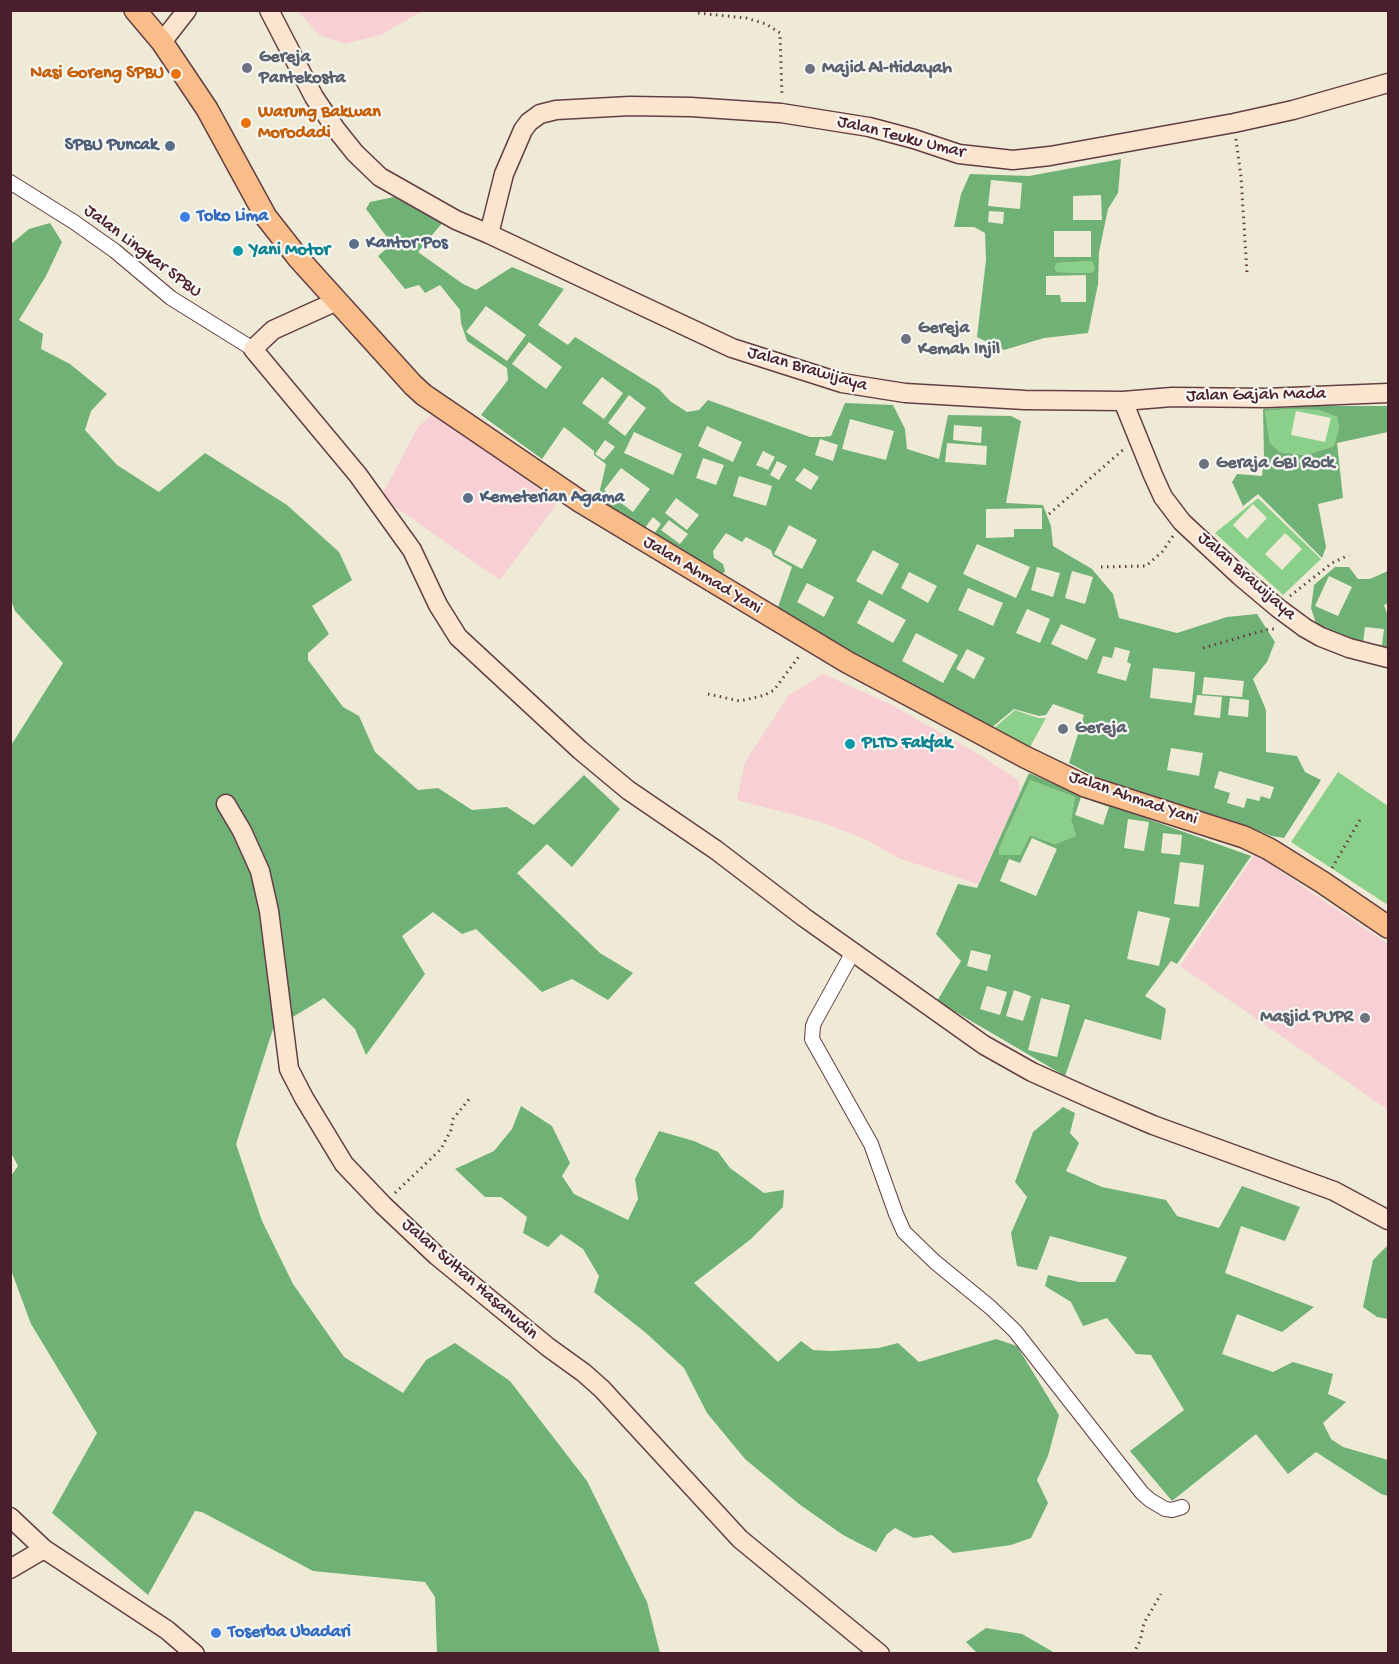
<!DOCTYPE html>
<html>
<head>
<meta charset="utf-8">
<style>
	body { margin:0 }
	#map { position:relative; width:1399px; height:1664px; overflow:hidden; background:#eeead5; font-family:"Gochi Hand",sans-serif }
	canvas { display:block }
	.frame { position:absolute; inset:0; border:12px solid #4a1f2b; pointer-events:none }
</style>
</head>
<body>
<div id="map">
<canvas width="1399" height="1664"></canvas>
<div class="frame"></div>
</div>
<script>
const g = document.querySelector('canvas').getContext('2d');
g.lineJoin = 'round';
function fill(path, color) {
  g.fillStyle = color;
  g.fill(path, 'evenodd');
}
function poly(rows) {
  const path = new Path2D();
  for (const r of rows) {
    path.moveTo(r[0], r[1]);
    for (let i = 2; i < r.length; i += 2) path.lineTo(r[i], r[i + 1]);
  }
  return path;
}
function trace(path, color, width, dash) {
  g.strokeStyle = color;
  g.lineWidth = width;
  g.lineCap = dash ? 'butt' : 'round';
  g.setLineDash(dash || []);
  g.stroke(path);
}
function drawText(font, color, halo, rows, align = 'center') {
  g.font = font + ' "Gochi Hand",sans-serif';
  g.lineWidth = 4.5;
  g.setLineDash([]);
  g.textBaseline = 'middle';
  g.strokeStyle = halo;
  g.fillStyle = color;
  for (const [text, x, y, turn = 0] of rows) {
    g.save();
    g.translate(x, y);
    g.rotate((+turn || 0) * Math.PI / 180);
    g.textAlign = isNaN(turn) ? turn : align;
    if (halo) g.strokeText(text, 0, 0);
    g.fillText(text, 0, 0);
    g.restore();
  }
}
fill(poly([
	[298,11,422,11,383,34,345,44,319,35],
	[432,414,558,502,500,580,385,500,382,495,418,427],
	[823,674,890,704,980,755,1018,780,1020,793,978,884,898,858,867,840,821,822,737,800,745,762,789,695],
	[1255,854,1388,944,1388,1110,1180,966]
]), '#f7cfd4');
fill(poly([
	[1092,261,1095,269,1091,273,1057,272,1055,269,1056,263],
	[1289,409,1319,410,1337,417,1339,427,1334,446,1306,455,1280,452,1270,443,1265,411],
	[1296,411,1331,418,1325,442,1291,435],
	[1258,498,1321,559,1283,595,1215,533],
	[1253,504,1267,518,1247,539,1233,525],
	[1285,533,1302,549,1282,570,1265,554],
	[1015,710,1038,718,1046,718,1030,747,1014,743,992,730],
	[1338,772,1388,806,1388,905,1291,842],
	[1030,780,1075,797,1071,820,1076,836,1055,844,1030,835,1020,855,999,855,999,849]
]), '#8bd08a');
fill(poly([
	[1121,159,1118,193,1108,209,1099,252,1098,284,1088,333,1044,338,1004,350,977,337,986,260,985,233,974,227,954,227,961,194,970,174,1029,176],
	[991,180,1022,183,1020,209,988,206],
	[1101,195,1102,220,1073,220,1073,196],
	[989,211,1004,212,1003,224,988,222],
	[1054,231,1091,231,1091,257,1054,257],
	[1092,261,1095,269,1091,273,1057,272,1055,269,1056,263],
	[1086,275,1086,302,1061,302,1060,295,1046,295,1046,276],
	[394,197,443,222,418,252,463,284,476,290,512,267,564,289,538,325,568,345,575,337,659,389,670,401,687,412,699,410,708,400,810,437,823,437,831,436,845,403,893,405,905,429,907,449,939,459,948,415,1011,416,1021,421,1006,503,1043,505,1051,526,1053,546,1092,569,1113,594,1119,618,1177,633,1227,617,1257,614,1275,642,1267,662,1253,679,1266,710,1266,752,1297,756,1305,772,1321,780,1284,838,1271,836,1242,824,1098,778,1069,763,1084,715,1053,704,1046,715,1039,716,1014,709,990,729,942,704,794,619,778,607,792,567,773,556,771,550,746,537,742,542,726,533,713,551,714,558,723,564,725,571,719,578,636,527,600,499,600,490,606,464,594,455,594,451,564,427,542,459,481,415,508,380,507,368,467,341,461,323,460,310,440,285,425,293,419,285,405,289,378,256,392,244,366,209,370,202],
	[486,306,526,335,507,361,466,332],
	[529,342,562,367,546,389,512,364],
	[602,377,623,393,604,419,582,403],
	[629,395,646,408,625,436,608,423],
	[850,419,894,431,886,460,842,449],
	[954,425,982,427,981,443,953,440],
	[707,426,742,442,733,462,698,446],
	[634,432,682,454,673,475,624,453],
	[820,439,838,445,833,461,815,455],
	[605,440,615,447,604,460,595,454],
	[947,443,987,446,986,465,945,462],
	[763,451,775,457,768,470,756,465],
	[703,458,724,465,716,485,696,478],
	[777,461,787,466,779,480,770,475],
	[621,468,650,489,633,512,604,490],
	[804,468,819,477,811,490,795,480],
	[739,476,772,486,766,506,733,496],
	[676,498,699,515,687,530,665,513],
	[1042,508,1042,529,1014,529,1014,537,986,538,986,509],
	[653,517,661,524,653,535,644,529],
	[669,520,688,534,680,544,661,530],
	[789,525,817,540,802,569,774,554],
	[977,544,1030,567,1016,598,963,574],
	[873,550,899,564,882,595,856,581],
	[1037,567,1060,573,1053,597,1031,590],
	[1072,571,1093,577,1085,604,1065,598],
	[909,572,937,586,928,603,901,588],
	[807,583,834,597,824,617,797,602],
	[968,588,1003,603,993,626,958,610],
	[869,600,906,620,893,643,857,623],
	[1027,609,1050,619,1040,643,1016,633],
	[1061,624,1096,639,1087,660,1051,644],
	[916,633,958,655,943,683,902,661],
	[1115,647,1130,651,1127,662,1131,664,1126,681,1097,673,1103,656,1112,658],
	[967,649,985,658,974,679,956,669],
	[1153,668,1195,672,1192,703,1150,698],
	[1204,677,1244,681,1242,697,1202,694],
	[1197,695,1222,697,1220,718,1194,715],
	[1230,698,1249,700,1248,717,1228,715],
	[1171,748,1203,753,1199,776,1167,770],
	[1219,771,1274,787,1270,799,1261,796,1259,801,1247,798,1244,808,1227,803,1230,793,1214,788],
	[50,223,62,242,46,276,19,320,43,334,41,349,70,364,107,394,91,411,85,430,117,465,159,492,205,453,287,505,339,552,352,580,312,606,329,634,308,653,308,660,343,707,359,716,375,752,418,790,438,788,472,810,507,807,534,825,584,775,620,809,572,867,547,844,517,873,600,953,633,973,608,1000,572,979,542,992,476,929,462,934,433,912,402,936,425,974,366,1055,355,1029,324,998,273,1029,236,1144,262,1221,293,1284,344,1357,403,1393,426,1360,455,1343,510,1381,587,1481,647,1602,660,1653,437,1653,435,1597,425,1582,313,1571,202,1512,195,1511,148,1595,52,1513,97,1433,31,1324,11,1270,11,1176,18,1166,10,1151,10,747,63,663,15,611,11,600,11,244,29,229],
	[1313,406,1388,406,1388,432,1337,443,1343,498,1318,504,1326,547,1322,558,1258,494,1243,506,1232,482,1237,474,1262,476,1264,457,1263,409],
	[1289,409,1319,410,1337,417,1339,427,1334,446,1306,455,1280,452,1270,443,1265,411],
	[1335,567,1349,567,1358,579,1370,579,1388,571,1388,603,1384,605,1388,616,1388,648,1361,645,1316,623,1311,608,1314,585],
	[1329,576,1352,587,1338,616,1315,606],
	[1365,627,1384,629,1382,645,1363,643],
	[1029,773,1070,791,1251,856,1177,964,1171,961,1145,996,1166,1009,1161,1040,1085,1019,1065,1076,937,1001,961,961,936,934,958,884,977,888],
	[1030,780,1075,797,1071,820,1076,836,1055,844,1030,835,1020,855,999,855,999,849],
	[1081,797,1109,807,1103,825,1075,815],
	[1128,819,1149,822,1144,851,1124,848],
	[1163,833,1182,835,1180,855,1161,853],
	[1032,838,1057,849,1036,896,1000,881,1009,859,1020,863],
	[1180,862,1204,865,1199,907,1174,904],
	[1138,911,1170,918,1159,966,1127,959],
	[971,950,991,955,987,971,967,966],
	[987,986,1007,992,1000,1015,980,1009],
	[1014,990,1031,996,1023,1021,1006,1016],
	[1041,998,1070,1005,1057,1057,1028,1050],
	[521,1106,552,1126,570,1163,562,1176,574,1194,628,1220,638,1199,635,1179,659,1131,694,1141,718,1152,730,1168,764,1193,784,1190,783,1207,751,1239,694,1283,778,1362,801,1341,813,1350,831,1351,879,1348,898,1343,919,1362,996,1339,1017,1346,1059,1415,1048,1456,1037,1480,1048,1503,1031,1538,1011,1545,953,1553,932,1535,914,1538,895,1528,887,1534,876,1552,843,1535,799,1504,745,1459,707,1413,684,1368,646,1333,594,1292,599,1276,583,1249,561,1234,548,1247,523,1233,527,1217,501,1197,485,1197,455,1169,494,1151,512,1129],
	[1063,1107,1075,1113,1070,1133,1079,1143,1066,1171,1102,1187,1166,1200,1177,1216,1219,1228,1242,1186,1300,1207,1285,1241,1241,1226,1225,1273,1314,1307,1282,1332,1237,1314,1222,1354,1273,1372,1293,1362,1333,1374,1328,1394,1346,1402,1323,1423,1331,1439,1343,1447,1388,1460,1388,1496,1381,1494,1316,1452,1288,1474,1256,1434,1172,1501,1130,1451,1184,1410,1151,1355,1136,1354,1107,1318,1083,1326,1071,1302,1045,1286,1048,1275,1079,1282,1115,1282,1127,1257,1050,1236,1037,1270,1017,1266,1011,1233,1027,1197,1015,1182,1033,1132],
	[1388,1245,1388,1319,1377,1317,1363,1307,1373,1260],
	[986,1628,1022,1634,1055,1653,977,1653,966,1642]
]), '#70b276');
const street = poly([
	[10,182,74,222,115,251,171,298,253,349],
	[853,952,815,1021,813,1026,812,1039,871,1144,896,1214,904,1232,935,1262,990,1307,1015,1331,1142,1493,1150,1500,1165,1509,1172,1510,1182,1507]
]);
const secondary = poly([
	[269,10,314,97,335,128,355,153,380,177,456,220,489,234,732,348,842,383,905,393,1025,400,1123,401,1172,397,1266,398,1388,393],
	[162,42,187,10],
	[489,234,504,174,523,130,529,122,540,114,556,110,630,106,691,107,781,113,869,127,914,139,959,154,1013,160,1050,156,1234,123,1293,110,1388,83],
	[337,301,273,330,253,349,358,475,412,550,438,605,458,637,580,750,628,790,716,850,805,918,984,1045,1032,1072,1092,1099,1153,1125,1334,1191,1388,1220],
	[1123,401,1153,475,1163,497,1182,522,1240,576,1278,608,1305,628,1321,637,1349,648,1388,658],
	[226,804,242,831,260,871,269,911,289,1069,304,1098,344,1164,383,1205,437,1256,548,1347,584,1373,602,1389,740,1539,880,1654],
	[10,1517,44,1549,167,1630,195,1654],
	[10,1569,44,1549]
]);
const primary = poly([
	[135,10,162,42,207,109,266,217,299,259,413,385,424,395,581,502,847,662,1025,757,1085,786,1244,837,1269,849,1322,882,1388,927]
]);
trace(street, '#633d44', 16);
trace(secondary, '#633d44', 21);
trace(primary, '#633d44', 24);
trace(poly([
	[698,13,746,18,766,24,780,33,782,96],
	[1236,139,1241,177,1247,273],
	[1049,514,1124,449],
	[1101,567,1146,566,1162,552,1173,536],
	[1290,596,1332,563,1349,555],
	[1203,648,1269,629,1277,629],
	[708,694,740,701,765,695,774,690,800,655],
	[1332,868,1361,818],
	[395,1193,441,1149,451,1130,453,1119,470,1098],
	[1133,1654,1140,1641,1144,1623,1161,1594]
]), '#633d44', 3, [1.5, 4.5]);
trace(street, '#fff', 14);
trace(secondary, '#fce5cf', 18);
trace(primary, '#f8bd88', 21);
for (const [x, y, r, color] of [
	[247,68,6,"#6b7280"],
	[810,69,6,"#6b7280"],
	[176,74,6,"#e8710a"],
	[246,123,6,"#e8710a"],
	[170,146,6,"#5c6f8a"],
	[185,217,6,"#3f7fe0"],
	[354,244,6,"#5c6f8a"],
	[238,251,6,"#0f9aa8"],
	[906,339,6,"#6b7280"],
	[1204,464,6,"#6b7280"],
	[468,498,6,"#5c6f8a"],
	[1063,729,6,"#6b7280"],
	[850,744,6,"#0f9aa8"],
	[1365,1018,6,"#6b7280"],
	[216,1633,6,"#3f7fe0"]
]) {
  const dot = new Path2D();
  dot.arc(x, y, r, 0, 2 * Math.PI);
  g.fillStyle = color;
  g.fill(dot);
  trace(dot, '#f6f6f2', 2);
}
drawText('bold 18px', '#5b616d', '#f6f6f2', [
	["Gereja",259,58],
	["Pantekosta",259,79],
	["Majid Al-Hidayah",822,69],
	["Gereja",918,329],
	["Kemah Injil",918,350],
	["Geraja GBI Rock",1216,464],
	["Gereja",1075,729],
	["Masjid PUPR",1353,1018,"right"]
], 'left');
drawText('bold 18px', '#c56008', '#f6f6f2', [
	["Nasi Goreng SPBU",164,74],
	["Warung Bakwan",258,113,"left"],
	["Morodadi",258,134,"left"]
], 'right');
drawText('18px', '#4a1f2b', '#f6f6f2', [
	["Jalan Teuku Umar",901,138,14],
	["Jalan Lingkar SPBU",142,252,37],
	["Jalan Brawijaya",807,370,16],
	["Jalan Gajah Mada",1256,396,-1],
	["Jalan Ahmad Yani",702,576,31],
	["Jalan Brawijaya",1246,577,41],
	["Jalan Ahmad Yani",1133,799,19],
	["Jalan Sultan Hasanudin",469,1280,41]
]);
drawText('bold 18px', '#4e5e75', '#f6f6f2', [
	["SPBU Puncak",158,146,"right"],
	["Kantor Pos",366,244],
	["Kemeterian Agama",480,498]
], 'left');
drawText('bold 18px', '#366cbe', '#f6f6f2', [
	["Toko Lima",197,217],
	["Toserba Ubadari",228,1633]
], 'left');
drawText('bold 18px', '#0d838f', '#f6f6f2', [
	["Yani Motor",250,251],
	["PLTD Fakfak",862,744]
], 'left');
</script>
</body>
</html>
